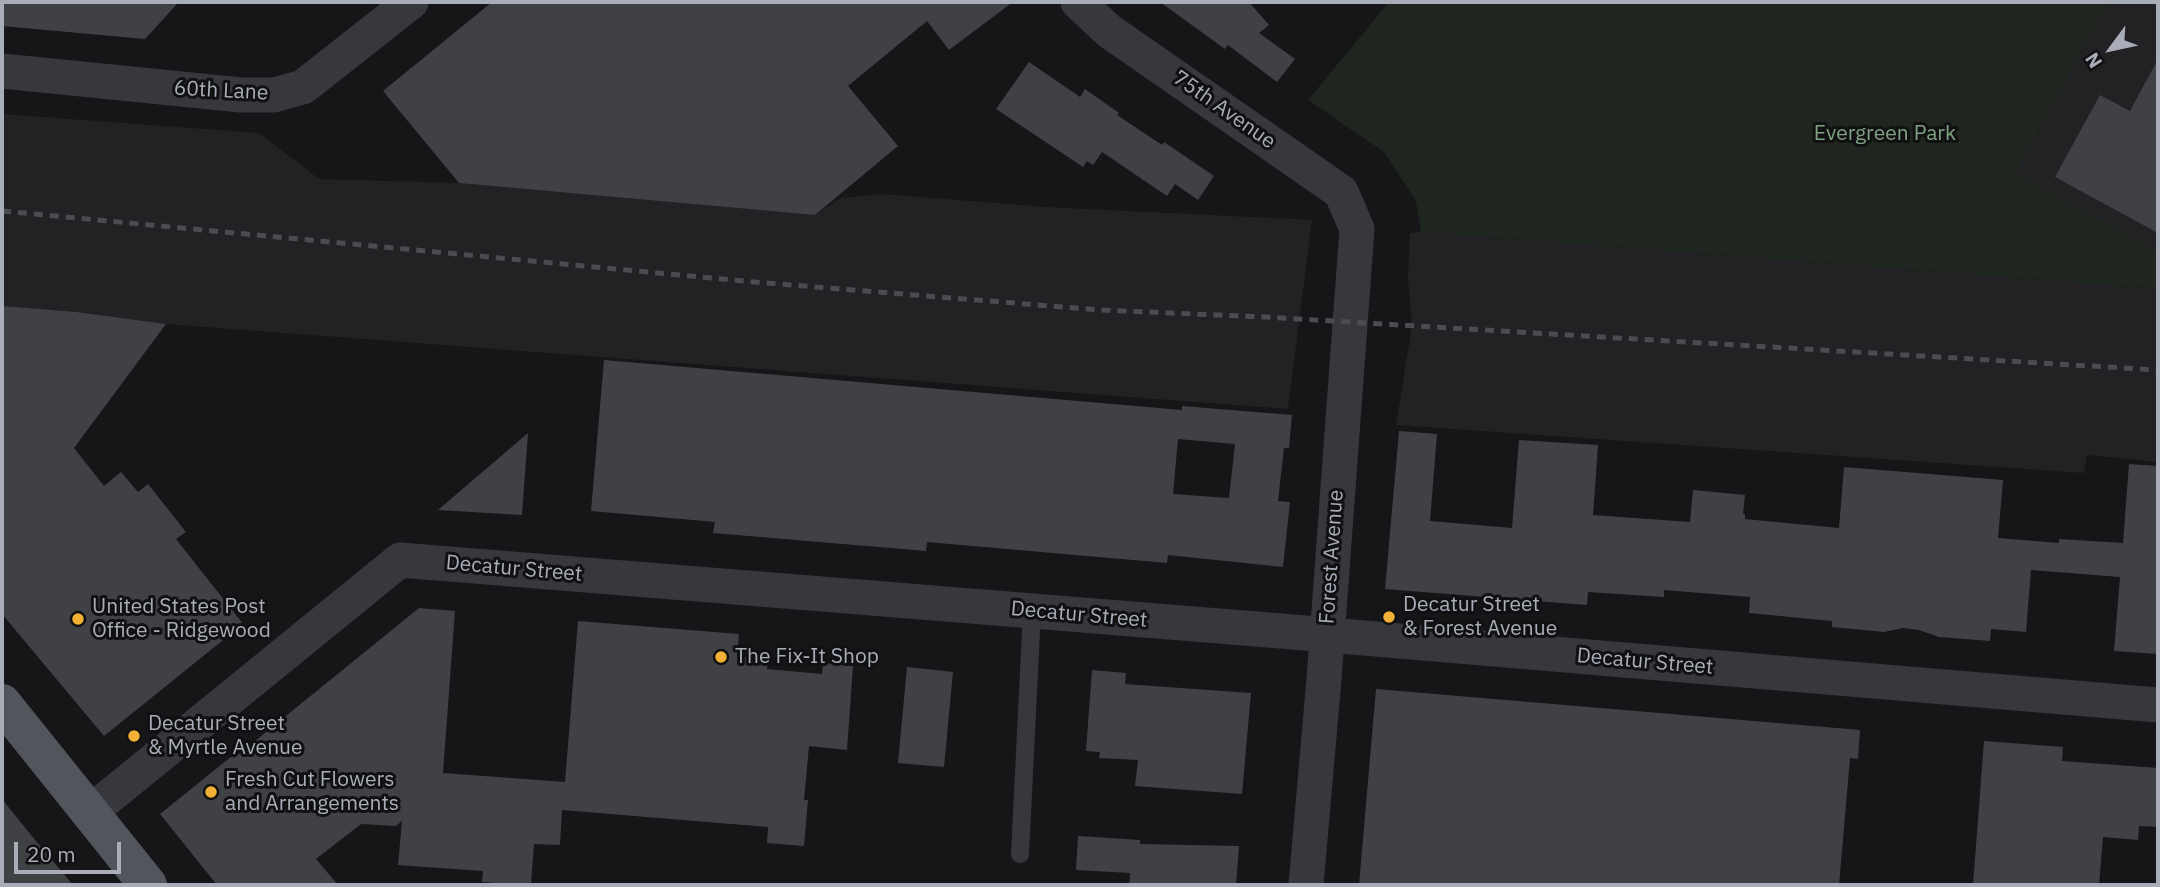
<!DOCTYPE html>
<html>
<head>
<meta charset="utf-8">
<style>
	body { margin:0 }
	#map { position:relative; width:2160px; height:887px; overflow:hidden; background:#161618; font-family:"IBM Plex Sans",sans-serif }
	canvas { display:block }
	.frame { position:absolute; inset:0; border:4px solid #a8adb8; pointer-events:none }
	.north { position:absolute; left:2076px; top:14px; width:70px; height:70px; -webkit-text-stroke:5px #111113; paint-order:stroke; rotate:237deg; font-size:19px; font-weight:700; line-height:28px; text-align:center; color:#a8adb8 }
	.north::after { content:''; display:block; margin:auto; width:24px; height:32px; background:#a8adb8; clip-path:polygon(50% 0,100% 100%,50% 72%,0 100%) }
	.scale { position:absolute; left:14px; top:842px; width:107px; height:32px; box-sizing:border-box; border:4px solid #a8adb8; border-top:0; padding-left:9px; font-size:21px; line-height:24px; white-space:nowrap; color:#a8adb8; -webkit-text-stroke:5px #111113; paint-order:stroke }
</style>
</head>
<body>
<div id="map">
<canvas width="2160" height="887"></canvas>
<div class="frame"></div>
<div class="north">N</div>
<div class="scale">20 m</div>
</div>
<script>
const g = document.querySelector('canvas').getContext('2d');
g.lineJoin = 'round';
function fill(path, color) {
  g.fillStyle = color;
  g.fill(path, 'evenodd');
}
function poly(rows) {
  const path = new Path2D();
  for (const r of rows) {
    path.moveTo(r[0], r[1]);
    for (let i = 2; i < r.length; i += 2) path.lineTo(r[i], r[i + 1]);
  }
  return path;
}
function trace(path, color, width, dash) {
  g.strokeStyle = color;
  g.lineWidth = width;
  g.lineCap = dash ? 'butt' : 'round';
  g.setLineDash(dash || []);
  g.stroke(path);
}
function drawText(font, color, halo, rows, align = 'center') {
  g.font = font + ' "IBM Plex Sans",sans-serif';
  g.lineWidth = 6;
  g.setLineDash([]);
  g.textBaseline = 'middle';
  g.strokeStyle = halo;
  g.fillStyle = color;
  for (const [text, x, y, turn = 0] of rows) {
    g.save();
    g.translate(x, y);
    g.rotate((+turn || 0) * Math.PI / 180);
    g.textAlign = isNaN(turn) ? turn : align;
    if (halo) g.strokeText(text, 0, 0);
    g.fillText(text, 0, 0);
    g.restore();
  }
}
fill(poly([
	[2108,2,2158,2,2158,252,2015,174],
	[2,114,259,133,319,179,459,183,815,215,841,198,882,194,1046,207,1312,220,1288,409,166,324,77,312,2,306],
	[1421,232,2158,289,2158,462,2087,455,2084,473,1396,425,1412,326,1408,278,1410,233]
]), '#222225');
fill(poly([
	[1389,2,2108,2,2015,174,2158,252,2158,289,1421,232,1416,201,1384,152,1308,100]
]), '#1e261f');
fill(poly([
	[2,2,179,2,145,39,2,26],
	[492,2,1013,2,949,50,927,21,848,86,898,146,815,215,459,183,383,91],
	[1160,2,1249,2,1269,25,1259,33,1295,59,1277,82,1228,45,1225,49],
	[2158,59,2158,233,2055,177,2100,95,2130,111],
	[1029,62,1080,97,1085,89,1119,113,1117,115,1162,145,1164,142,1214,176,1198,200,1175,184,1167,196,1102,152,1093,165,1087,161,1083,167,996,109],
	[2,306,77,312,166,324,74,448,104,486,121,472,138,492,148,484,186,532,176,539,243,624,104,736,2,614],
	[604,360,1182,410,1182,406,1292,415,1289,448,1284,448,1278,501,1290,502,1283,567,1168,555,1167,563,927,542,926,551,713,533,715,522,591,511],
	[1178,439,1235,444,1229,498,1173,494],
	[1399,431,1437,434,1430,521,1512,528,1519,440,1598,445,1593,515,1690,522,1693,490,1745,495,1743,514,1745,514,1745,519,1839,528,1844,467,2003,480,1998,538,2059,543,2059,539,2123,543,2129,464,2158,466,2158,654,2114,651,2120,577,2031,570,2026,632,1991,629,1990,641,1939,637,1919,630,1903,628,1884,632,1832,627,1832,621,1749,613,1750,597,1664,590,1664,597,1588,592,1587,605,1385,589],
	[528,433,522,515,438,510],
	[419,608,455,611,443,773,565,782,578,621,739,634,737,656,768,659,767,669,822,674,823,663,853,666,847,750,809,746,804,800,808,800,804,846,767,843,768,827,562,810,560,845,534,844,531,885,524,885,482,882,483,871,398,865,402,821,396,826,361,824,316,859,338,885,217,885,160,814,232,756,234,758],
	[907,667,953,672,944,767,898,763],
	[1092,670,1126,673,1125,684,1251,693,1242,794,1135,786,1138,760,1099,758,1100,752,1086,751],
	[1376,689,1860,730,1858,759,1850,758,1839,885,1359,885],
	[1984,741,2063,747,2062,761,2158,768,2158,827,2139,826,2138,840,2103,837,2099,885,1973,885],
	[2,799,31,835,73,885,2,885],
	[1078,836,1140,840,1140,844,1239,846,1236,885,1129,885,1130,873,1076,870]
]), '#404145');
trace(poly([
	[1020,854,1032,611]
]), '#37383d', 18);
trace(poly([
	[1078,2,1109,31,1341,192,1357,229,1324,679,1306,885],
	[2,71,241,95,274,95,303,87,411,2],
	[89,813,400,560,1281,631,2158,705]
]), '#37383d', 35);
trace(poly([
	[2,703,148,885]
]), '#53555c', 38);
trace(poly([
	[2,211,754,282,1100,310,1265,317,2158,370]
]), '#4a4c52', 5, [9, 7]);
for (const [x, y, r, color] of [
	[1389,617,7,"#f2b134"],
	[78,619,7,"#f2b134"],
	[721,657,7,"#f2b134"],
	[134,736,7,"#f2b134"],
	[211,792,7,"#f2b134"]
]) {
  const dot = new Path2D();
  dot.arc(x, y, r, 0, 2 * Math.PI);
  g.fillStyle = color;
  g.fill(dot);
  trace(dot, '#111113', 2.5);
}
drawText('21px', '#a8adb8', '#111113', [
	["60th Lane",221,91,3],
	["75th Avenue",1224,110,35],
	["Forest Avenue",1332,557,-86],
	["Decatur Street",514,569,5],
	["Decatur Street",1079,615,5],
	["Decatur Street",1645,662,5]
]);
drawText('21px', '#7fa381', '#111113', [
	["Evergreen Park",1885,134]
]);
drawText('21px', '#a8adb8', '#111113', [
	["Decatur Street",1403,605],
	["& Forest Avenue",1403,629],
	["United States Post",92,607],
	["Office - Ridgewood",92,631],
	["The Fix-It Shop",735,657],
	["Decatur Street",148,724],
	["& Myrtle Avenue",148,748],
	["Fresh Cut Flowers",225,780],
	["and Arrangements",225,804]
], 'left');
</script>
</body>
</html>
